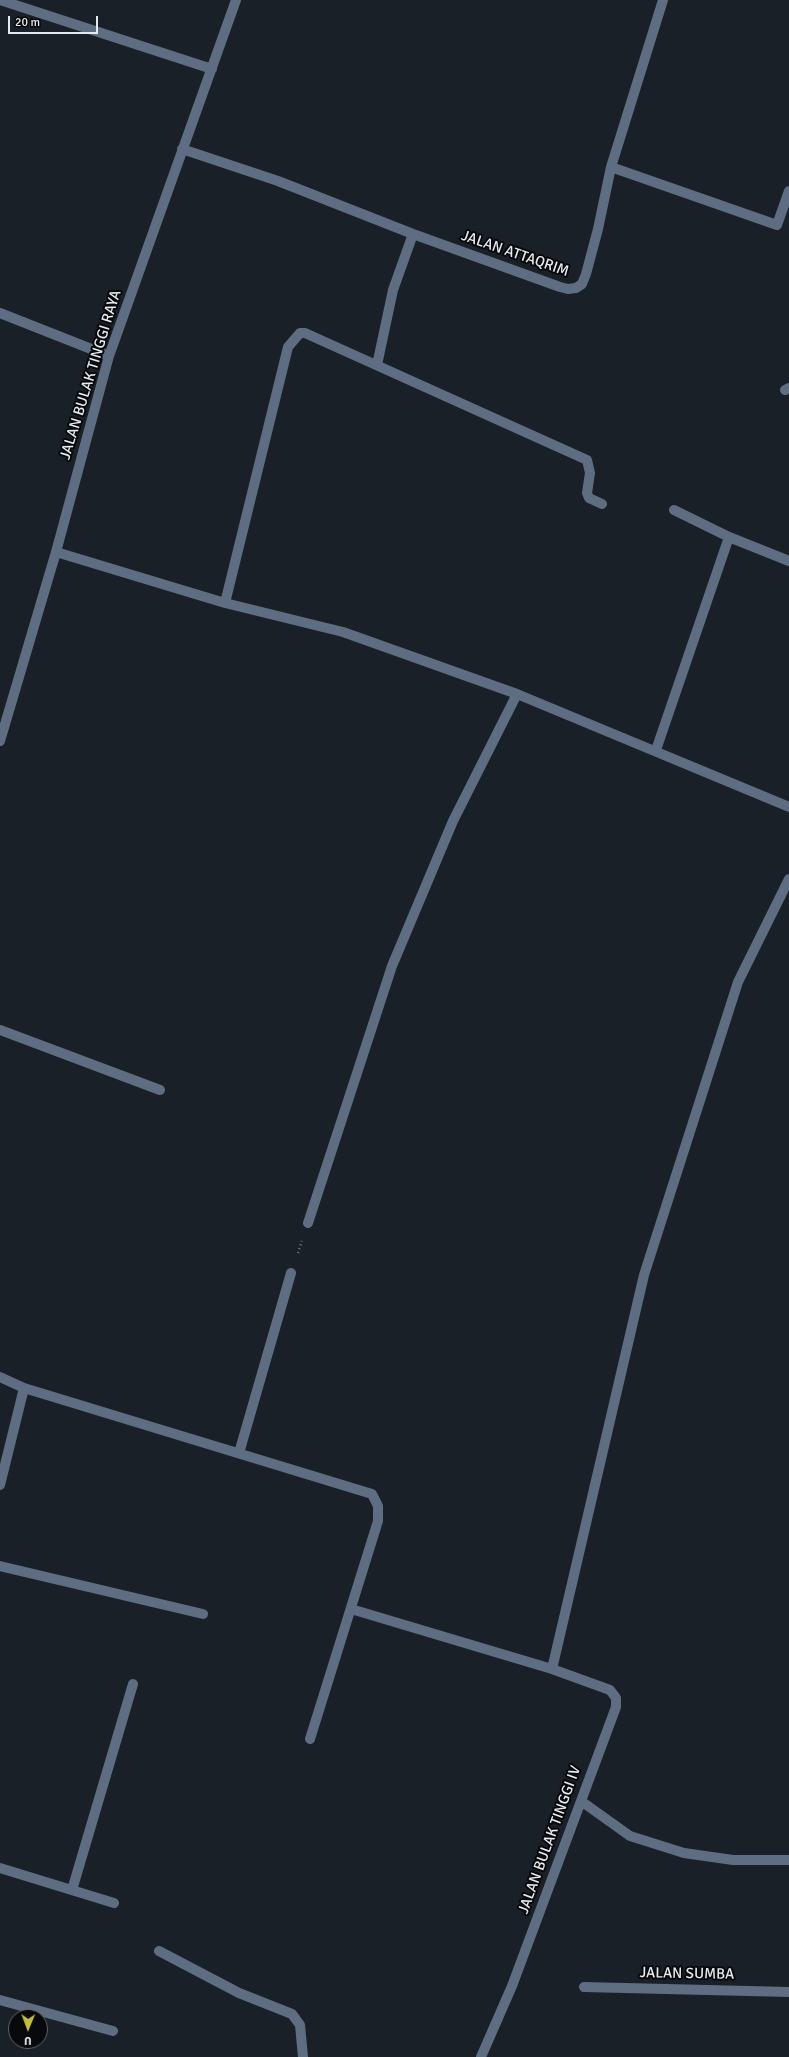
<!DOCTYPE html>
<html>
<head>
<meta charset="utf-8">
<style>
	body { margin:0 }
	#map { position:relative; width:789px; height:2057px; overflow:hidden; background:#1a2027; font-family:Signika,sans-serif }
	canvas { display:block }
	.north { position:absolute; left:8px; top:2009px; width:40px; height:40px; box-sizing:border-box; background:#07090c; border:1px solid #606366; border-radius:50%; rotate:181deg; font-size:11px; font-weight:700; line-height:16px; text-align:center; color:#e6e9ee }
	.north::after { content:''; display:block; margin:auto; width:14px; height:18px; background:#c3bd3f; clip-path:polygon(50% 0,100% 100%,50% 72%,0 100%) }
	.scale { position:absolute; left:8px; top:16px; width:90px; height:18px; box-sizing:border-box; border:2px solid #e6e9ee; border-top:0; padding-left:5px; font-size:12px; line-height:14px; white-space:nowrap; color:#e6e9ee; -webkit-text-stroke:3px #07090c; paint-order:stroke }
</style>
</head>
<body>
<div id="map">
<canvas width="789" height="2057"></canvas>
<div class="north">U</div>
<div class="scale">20 m</div>
</div>
<script>
const g = document.querySelector('canvas').getContext('2d');
g.lineJoin = 'round';
function poly(rows) {
  const path = new Path2D();
  for (const r of rows) {
    path.moveTo(r[0], r[1]);
    for (let i = 2; i < r.length; i += 2) path.lineTo(r[i], r[i + 1]);
  }
  return path;
}
function trace(path, color, width, dash) {
  g.strokeStyle = color;
  g.lineWidth = width;
  g.lineCap = dash ? 'butt' : 'round';
  g.setLineDash(dash || []);
  g.stroke(path);
}
function drawText(font, color, halo, rows, align = 'center') {
  g.font = font + ' Signika,sans-serif';
  g.lineWidth = 4;
  g.setLineDash([]);
  g.textBaseline = 'middle';
  g.strokeStyle = halo;
  g.fillStyle = color;
  for (const [text, x, y, turn = 0] of rows) {
    g.save();
    g.translate(x, y);
    g.rotate((+turn || 0) * Math.PI / 180);
    g.textAlign = isNaN(turn) ? turn : align;
    if (halo) g.strokeText(text, 0, 0);
    g.fillText(text, 0, 0);
    g.restore();
  }
}
trace(poly([
	[298,1253,302,1241]
]), '#797d83', 2.5, [1, 3]);
trace(poly([
	[0,0,212,69],
	[182,149,278,181,413,234,560,287,568,289,576,288,582,284,586,274,598,229,611,167,663,0],
	[611,167,777,225,789,191],
	[0,313,109,356],
	[377,365,393,290,413,234],
	[785,390,789,388],
	[674,510,729,537,789,561],
	[56,552,225,603,343,632,517,694,789,807],
	[225,603,288,347,300,333,305,333,587,460,590,473,587,493,589,498,602,504],
	[0,741,56,552,109,356,236,0],
	[656,750,729,537],
	[0,1030,160,1090],
	[308,1223,392,966,453,821,517,694],
	[0,1377,24,1388,372,1494,378,1506,378,1521,310,1739],
	[239,1453,291,1273],
	[0,1485,24,1388],
	[0,1566,203,1614],
	[351,1609,552,1669,610,1690,616,1698,616,1707,581,1801,512,1986,481,2057],
	[552,1669,644,1275,738,982,789,879],
	[581,1801,630,1836,684,1853,733,1860,789,1860],
	[0,1868,114,1903],
	[72,1890,133,1684],
	[159,1951,239,1993,292,2014,300,2025,303,2057],
	[584,1987,789,1992],
	[0,2000,113,2031]
]), '#5e6d81', 10);
drawText('15px', '#e6e9ee', '#07090c', [
	["JALAN ATTAQRIM",515,254,19],
	["JALAN BULAK TINGGI RAYA",91,375,-73],
	["JALAN BULAK TINGGI IV",550,1840,-70],
	["JALAN SUMBA",687,1974,1]
]);
</script>
</body>
</html>
